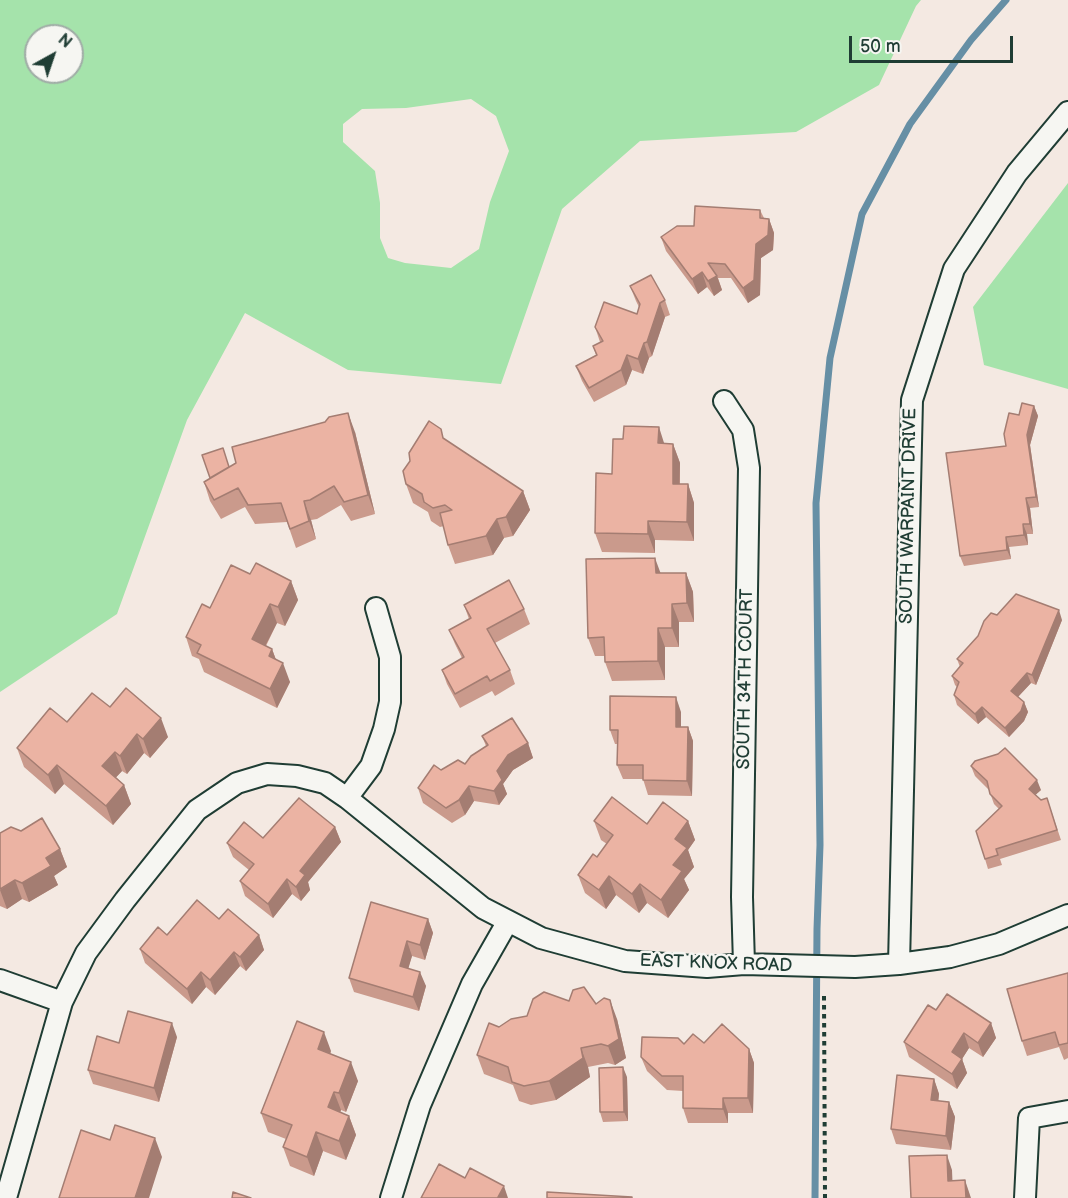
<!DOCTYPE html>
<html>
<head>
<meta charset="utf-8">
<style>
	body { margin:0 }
	#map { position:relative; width:1068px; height:1198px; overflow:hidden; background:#f4e9e2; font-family:"Balsamiq Sans",sans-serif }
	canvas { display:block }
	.north { position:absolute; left:24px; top:24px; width:60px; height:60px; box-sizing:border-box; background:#f6f6f2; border:2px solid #a0aca6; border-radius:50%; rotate:40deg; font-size:16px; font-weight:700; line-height:24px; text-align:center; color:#1f3d34 }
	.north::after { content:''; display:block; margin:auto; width:21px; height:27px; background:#1f3d34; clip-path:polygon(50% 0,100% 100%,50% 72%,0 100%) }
	.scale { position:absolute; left:849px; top:36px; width:164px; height:27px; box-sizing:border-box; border:3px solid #1f3d34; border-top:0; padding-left:8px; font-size:18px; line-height:21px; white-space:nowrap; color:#1f3d34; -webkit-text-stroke:4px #f6f6f2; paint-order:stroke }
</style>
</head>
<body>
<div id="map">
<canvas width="1068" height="1198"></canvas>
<div class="north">N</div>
<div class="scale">50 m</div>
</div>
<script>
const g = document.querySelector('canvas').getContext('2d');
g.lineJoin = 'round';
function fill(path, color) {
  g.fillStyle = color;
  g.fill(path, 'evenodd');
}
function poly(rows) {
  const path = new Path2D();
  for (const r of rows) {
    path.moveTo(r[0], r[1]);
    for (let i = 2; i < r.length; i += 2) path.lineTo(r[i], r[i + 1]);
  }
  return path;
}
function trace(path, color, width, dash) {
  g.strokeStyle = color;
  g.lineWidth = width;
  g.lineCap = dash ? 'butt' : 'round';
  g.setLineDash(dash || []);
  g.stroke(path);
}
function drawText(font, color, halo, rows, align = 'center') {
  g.font = font + ' "Balsamiq Sans",sans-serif';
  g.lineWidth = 5;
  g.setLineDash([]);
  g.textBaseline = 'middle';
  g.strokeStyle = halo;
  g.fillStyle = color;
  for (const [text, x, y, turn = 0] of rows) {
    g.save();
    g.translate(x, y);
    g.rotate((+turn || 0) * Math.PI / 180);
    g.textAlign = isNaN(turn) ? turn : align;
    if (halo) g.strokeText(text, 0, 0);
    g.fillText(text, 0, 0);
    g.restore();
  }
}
fill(poly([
	[0,0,921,0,916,6,879,85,796,132,640,141,562,209,501,384,348,370,245,313,187,420,117,614,0,692],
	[36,36,72,36,72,72,36,72],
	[471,99,496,116,509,151,490,202,479,249,451,268,405,263,388,258,380,238,380,203,375,171,343,142,343,124,362,109,406,108],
	[1068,183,1068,389,984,365,973,307]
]), '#a5e3ab');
trace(poly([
	[815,1198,817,929,820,845,816,503,830,358,862,214,910,124,971,40,1006,0]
]), '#668fa5', 7);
const minor = poly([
	[724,401,743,430,749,468,742,897,744,964],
	[347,798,371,766,384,729,390,702,390,657,376,608],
	[899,964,912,400,954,269,1017,173,1068,112],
	[0,980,62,1002],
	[6,1198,62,1002,86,953,125,900,197,810,237,783,267,774,297,776,325,783,347,798,483,908,541,938,625,961,707,967,744,964,855,967,899,964,950,957,999,944,1068,915],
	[391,1198,420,1105,472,984,508,921],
	[1025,1198,1029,1118,1068,1111]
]);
trace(minor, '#1f3d34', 24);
trace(poly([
	[824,996,825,1198]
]), '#1f3d34', 4, [4.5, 4.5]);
trace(minor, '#f6f6f2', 20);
fill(poly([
	[760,210,764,218,769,219,774,233,773,250,761,258,760,295,748,303,731,278,718,278,722,290,714,296,707,287,698,294,666,251,661,237,694,226],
	[630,286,665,300,670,315,665,317,652,356,649,358,643,374,632,370,626,385,594,402,582,381,576,366,596,355,593,346,600,342,595,327,637,314,639,307,636,301],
	[1034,406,1038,416,1030,445,1039,507,1030,508,1033,534,1027,534,1028,545,1009,547,1011,559,964,566,960,556,1019,415],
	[355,432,375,514,351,521,341,505,317,519,311,520,316,539,296,548,287,522,255,524,245,507,221,519,210,501,204,482,230,467],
	[445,440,523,491,530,510,513,536,504,538,493,555,455,564,448,545,444,526,440,527,431,521,428,512,413,503,406,484],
	[665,444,673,444,680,463,680,484,688,484,694,503,694,541,655,540,655,553,602,552,595,533,612,474],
	[686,573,693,592,694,622,679,622,679,647,665,647,665,680,612,681,605,662,605,656,595,656,588,638],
	[250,574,291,581,298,600,285,626,277,623,266,646,272,649,276,660,290,682,277,708,204,672,199,659,192,656,186,637],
	[464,605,524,609,530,624,495,643,510,670,515,684,495,696,492,691,460,708,447,684,442,670,462,658,455,644,449,630,469,619],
	[997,615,1062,620,1036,685,1031,683,1018,697,1024,702,1028,712,1024,721,1009,737,986,717,978,724,957,705,954,695,957,687,955,685,952,676,960,667,957,659],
	[110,707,168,737,150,758,144,753,127,774,122,771,116,777,124,785,131,804,113,825,64,784,55,794,24,767,17,748,67,722],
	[681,712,681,727,688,727,693,741,692,796,648,795,643,779,623,779,617,765,618,744,615,744,610,730],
	[482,736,528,743,533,758,513,770,503,784,507,794,499,805,474,801,465,815,452,823,423,803,418,788,441,770,465,764,486,746],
	[971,766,1041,790,1035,795,1041,800,1047,798,1061,840,1000,859,1002,865,988,869,985,859,999,809,994,804,989,790,975,776],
	[594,821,647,824,688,821,695,840,688,850,694,867,684,879,689,890,668,918,647,903,639,913,616,895,606,909,585,893,578,875,597,857,607,844,601,840],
	[335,827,341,842,308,882,310,890,301,901,292,894,273,918,245,896,240,881,249,870,233,857,227,843,263,838],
	[0,833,60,849,67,867,54,876,58,885,29,902,22,899,7,909,0,906],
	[219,919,259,935,264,950,246,971,240,966,215,995,206,987,192,1004,145,963,140,949],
	[428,919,433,933,425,960,412,956,408,968,426,986,419,1011,354,992,349,978],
	[1068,973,1068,1058,1064,1060,1059,1047,1027,1056,1022,1041],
	[569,1001,596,1004,617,1019,626,1058,615,1065,608,1063,588,1067,590,1077,556,1100,531,1105,519,1101,513,1085,484,1074,477,1055,499,1027,527,1016],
	[936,1010,991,1023,996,1038,983,1057,969,1048,962,1059,967,1073,957,1089,909,1057,904,1042],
	[177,1037,159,1102,93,1084,88,1070,119,1043],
	[704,1043,749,1049,754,1063,753,1113,728,1113,728,1123,688,1123,683,1108,683,1091,667,1090,647,1071,641,1057,684,1044],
	[331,1051,330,1054,358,1081,346,1112,341,1110,340,1112,349,1116,356,1135,346,1160,323,1151,314,1176,290,1166,283,1147,286,1139,268,1132,261,1113],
	[627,1077,628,1121,603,1122,600,1112],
	[934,1079,939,1094,938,1101,949,1102,955,1117,951,1150,896,1144,891,1129]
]), '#ca9a8c');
fill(poly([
	[769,219,774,233,773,250,761,258,760,295,748,303,743,288,756,244],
	[702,272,707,287,698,294,692,279],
	[717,276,722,290,714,296,708,281],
	[660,303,665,317,652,356,647,342],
	[644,343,649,358,643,374,638,359],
	[627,355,632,370,626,385,621,370],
	[1034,406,1038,416,1030,445,1039,507,1036,497,1027,435],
	[348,413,355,432,375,514,368,495],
	[659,427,665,446,658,443],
	[673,444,680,463,679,503,673,484],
	[688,484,694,503,694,541,687,522],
	[523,491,530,510,513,536,506,517],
	[1026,498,1030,508,1033,534,1030,524],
	[304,501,311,520,316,539,309,521],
	[497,519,504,538,493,555,486,536],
	[648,521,655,540,655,553,648,534],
	[1023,524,1027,534,1028,545,1024,535],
	[1006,537,1009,547,1011,559,1007,550],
	[655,558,662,577,656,573],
	[686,573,693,592,694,622,687,603],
	[291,581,298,600,285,626,278,607],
	[270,604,277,623,259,658,252,639],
	[672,604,679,622,679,647,672,628],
	[1059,610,1062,620,1036,685,1032,675],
	[658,628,665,647,665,680,658,661],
	[272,649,279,668,269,656],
	[283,663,290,682,277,708,270,689],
	[1027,673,1031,683,1015,700,1011,691],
	[676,697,681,712,681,741,676,727],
	[1024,702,1028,712,1024,721,1009,737,1005,728],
	[982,707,986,717,978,724,975,714],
	[161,718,168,737,150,758,143,739],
	[688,727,693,741,692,796,687,781],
	[137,734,144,753,127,774,120,756],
	[528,743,533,758,513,770,503,784,507,794,499,805,494,791,497,771,508,755],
	[115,752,122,771,109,785,102,766],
	[57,765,64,784,55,794,48,775],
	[1037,780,1041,790,1032,798,1029,789],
	[124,785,131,804,113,825,106,806],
	[469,786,474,801,465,815,459,800],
	[688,821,695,840,688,850,694,867,684,879,689,890,668,918,661,900,673,865,675,839],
	[335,827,341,842,308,882,310,890,301,901,296,887,300,871],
	[60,849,67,867,54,876,58,885,29,902,22,883,46,858],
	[609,876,616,895,606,909,599,890],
	[287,879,292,894,273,918,268,904],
	[15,880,22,899,7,909,0,890],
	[640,884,647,903,639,913,632,894],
	[428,919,433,933,425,960,420,945],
	[259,935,264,950,246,971,240,957],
	[407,941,412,956,405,980,400,966],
	[234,952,240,966,215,995,210,980],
	[201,972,206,987,192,1004,187,989],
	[420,972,426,986,419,1011,413,997],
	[610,1000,617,1019,626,1058,615,1065,608,1046],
	[172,1023,177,1037,159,1102,154,1088],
	[991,1023,996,1038,983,1057,978,1043],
	[324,1032,331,1051,325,1068,318,1049],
	[964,1033,969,1048,962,1059,967,1073,957,1089,952,1074,952,1052],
	[581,1048,588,1067,590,1077,556,1100,549,1081],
	[749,1049,754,1063,753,1113,748,1098],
	[351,1062,358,1081,346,1112,339,1093],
	[623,1067,627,1077,628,1121,624,1112],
	[934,1079,939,1094,937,1114,931,1100],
	[334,1092,341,1110,335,1126,328,1107],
	[723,1098,728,1113,728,1123,723,1109],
	[949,1102,955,1117,951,1150,946,1136],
	[349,1116,356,1135,346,1160,339,1141],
	[316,1132,323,1151,314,1176,307,1157],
	[155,1138,162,1157,149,1198,135,1198],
	[947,1155,952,1170,953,1195,948,1181],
	[965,1180,971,1198,966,1198],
	[504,1186,508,1198,498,1198,498,1197]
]), '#a47d72');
const building = poly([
	[695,206,760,210,760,218,769,219,768,235,756,244,754,280,743,288,725,264,708,263,717,276,708,281,702,272,692,279,661,237,677,226,694,226,695,206],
	[651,275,665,300,660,303,647,342,644,343,638,359,627,355,621,370,589,388,576,366,597,355,593,346,603,341,595,327,604,302,637,314,640,304,630,286,651,275],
	[1022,403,1034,406,1027,435,1036,497,1026,498,1030,524,1023,524,1024,535,1006,537,1007,550,960,556,946,453,1006,446,1004,434,1009,413,1019,415,1022,403],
	[348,413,368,495,344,502,334,486,310,500,304,501,309,521,290,529,281,503,248,505,238,488,214,500,204,482,236,463,232,447,325,422,329,417,348,413],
	[429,421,441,429,443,438,523,491,506,517,497,519,486,536,448,545,440,513,452,510,445,505,433,508,424,502,422,494,406,484,403,471,410,461,409,453,429,421],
	[624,426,659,427,658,443,673,444,673,484,688,484,687,522,648,521,648,534,595,533,596,473,612,474,613,439,623,439,624,426],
	[223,448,229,467,210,478,202,455,223,448],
	[655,558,656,573,686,573,687,603,672,604,672,628,658,628,658,661,605,662,604,637,588,638,586,559,655,558],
	[256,563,291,581,278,607,270,604,252,639,272,649,269,656,283,663,270,689,197,653,201,645,186,637,202,604,210,608,231,565,250,574,256,563],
	[509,580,524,609,487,629,510,670,490,681,487,676,455,694,442,670,464,657,449,630,471,618,464,605,509,580],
	[1016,594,1059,610,1032,675,1027,673,1011,691,1024,702,1021,711,1005,728,982,707,975,714,954,695,959,682,952,676,963,663,957,659,978,636,984,621,991,613,997,615,1016,594],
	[126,688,161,718,143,739,137,734,120,756,115,752,102,766,124,785,106,806,57,765,48,775,17,748,50,708,67,722,92,693,110,707,126,688],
	[610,696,676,697,676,727,688,727,687,781,643,780,643,765,617,765,618,730,610,730,610,696],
	[512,718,528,743,508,755,497,771,502,780,494,791,469,786,459,800,446,808,418,788,434,765,441,770,458,760,465,764,471,756,488,745,482,736,512,718],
	[1005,748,1037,780,1029,789,1041,800,1047,798,1057,830,996,849,998,855,985,859,976,831,1002,806,990,794,987,781,971,766,975,761,998,754,1005,748],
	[612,797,647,824,663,802,688,821,675,839,687,848,673,865,682,871,661,900,640,884,632,894,609,876,599,890,578,875,593,854,597,857,613,835,594,821,612,797],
	[299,798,335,827,300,871,305,875,296,887,287,879,268,904,240,881,254,864,227,843,244,822,263,838,299,798],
	[42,818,60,849,46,858,51,866,22,883,15,880,0,889,0,833,11,827,21,831,42,818],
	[197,900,219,919,228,909,259,935,240,957,234,952,210,980,201,972,187,989,140,949,158,927,167,935,197,900],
	[371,902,428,919,420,945,407,941,400,966,420,972,413,997,349,978,371,902],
	[1068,973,1068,1043,1059,1045,1055,1032,1022,1041,1007,989,1068,973],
	[584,987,596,1004,604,998,610,1000,619,1039,608,1046,601,1044,581,1048,583,1058,549,1081,524,1086,512,1082,508,1067,477,1055,489,1023,499,1027,511,1019,527,1016,533,999,544,992,569,1001,573,990,584,987],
	[947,994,991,1023,978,1043,964,1033,952,1052,962,1059,952,1074,904,1042,928,1005,936,1010,947,994],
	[128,1011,172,1023,154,1088,88,1070,97,1036,119,1043,128,1011],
	[297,1021,324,1032,318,1049,351,1062,339,1093,334,1092,328,1107,349,1116,339,1141,316,1132,307,1157,283,1147,292,1125,261,1113,297,1021],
	[722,1024,749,1049,748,1098,723,1098,723,1109,683,1108,683,1076,662,1076,641,1057,642,1037,678,1038,684,1044,693,1034,704,1043,722,1024],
	[623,1067,624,1112,600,1112,599,1068,623,1067],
	[897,1075,934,1079,931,1100,949,1102,946,1136,891,1129,897,1075],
	[115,1125,155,1138,135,1198,59,1198,81,1130,110,1140,115,1125],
	[947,1155,948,1181,965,1180,966,1198,911,1198,909,1156,947,1155],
	[439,1164,465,1178,470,1168,504,1186,498,1197,499,1198,421,1198,439,1164],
	[233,1192,251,1198,232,1198,233,1192],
	[547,1192,632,1197,632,1198,547,1198,547,1192]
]);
fill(building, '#ebb3a3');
trace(building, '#a47d72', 1.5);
drawText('18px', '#1f3d34', '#f6f6f2', [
	["SOUTH WARPAINT DRIVE",909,516,-89],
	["SOUTH 34TH COURT",746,679,-89],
	["EAST KNOX ROAD",716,964,2]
]);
</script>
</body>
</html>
